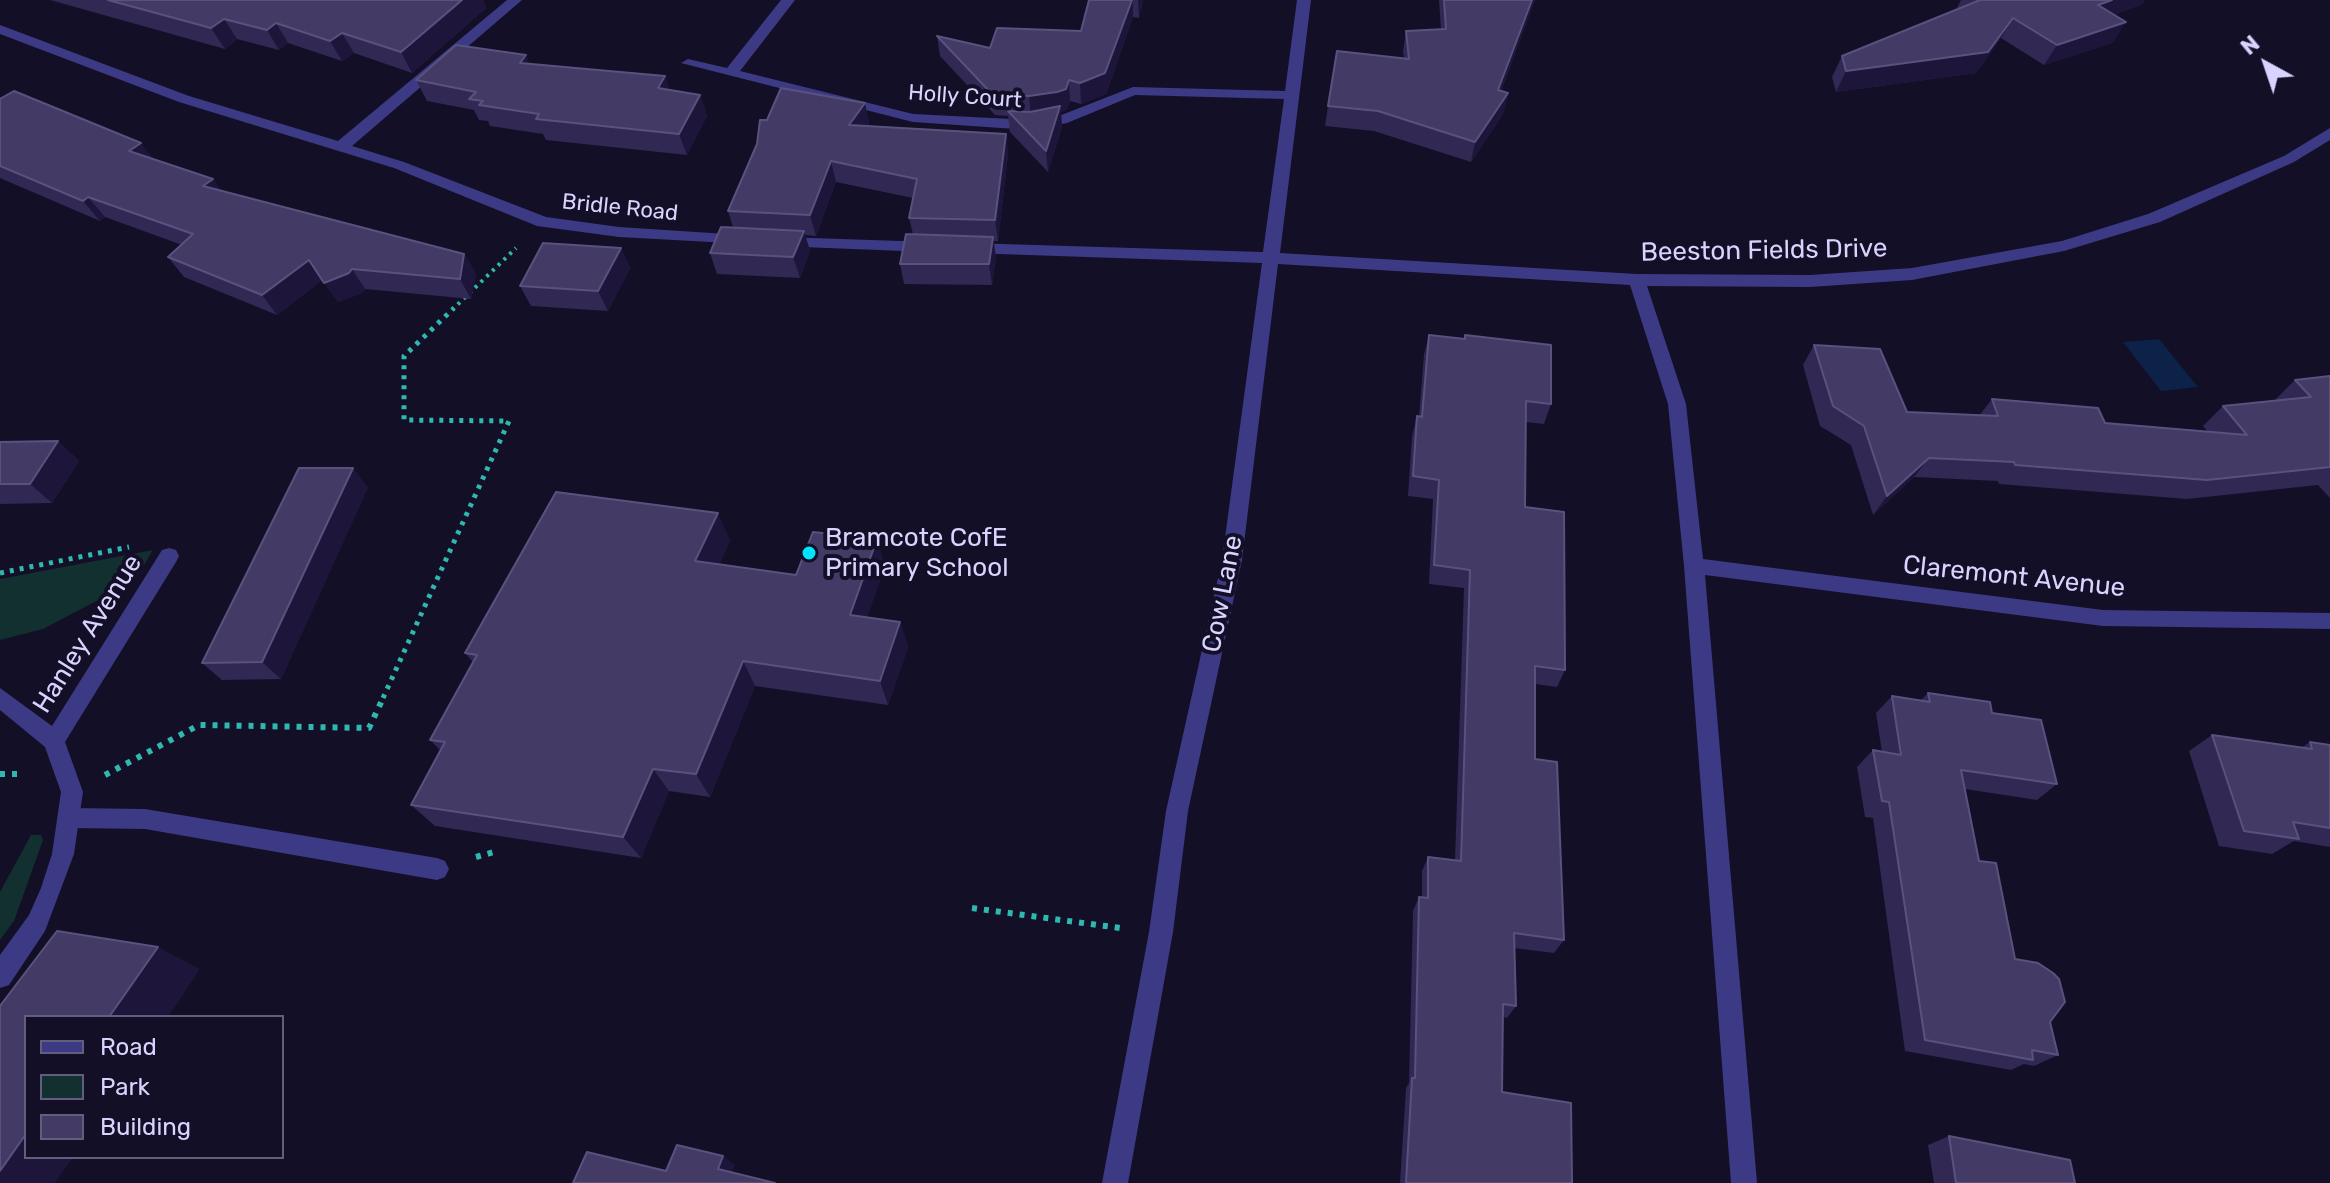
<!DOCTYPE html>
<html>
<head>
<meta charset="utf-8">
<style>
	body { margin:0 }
	#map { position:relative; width:2330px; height:1183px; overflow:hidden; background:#130f26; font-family:Rubik,sans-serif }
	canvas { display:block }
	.legend { position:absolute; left:24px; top:1015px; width:260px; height:144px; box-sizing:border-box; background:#130f26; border:2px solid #625e7d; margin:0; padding:10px 14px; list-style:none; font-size:24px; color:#d9d4ff }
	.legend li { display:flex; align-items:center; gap:16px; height:40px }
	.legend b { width:40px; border:2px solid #625e7d }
	.north { position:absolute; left:2226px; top:24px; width:80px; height:80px; -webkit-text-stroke:6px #130f26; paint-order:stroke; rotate:320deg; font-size:22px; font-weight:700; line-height:32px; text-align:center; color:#d9d4ff }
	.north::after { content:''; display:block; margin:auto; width:28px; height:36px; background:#d9d4ff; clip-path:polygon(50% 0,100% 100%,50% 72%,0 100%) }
</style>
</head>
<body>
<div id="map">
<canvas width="2330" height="1183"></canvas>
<ul class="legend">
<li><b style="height:10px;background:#3d3a85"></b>Road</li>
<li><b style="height:22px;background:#12302f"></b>Park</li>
<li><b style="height:22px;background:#433a66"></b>Building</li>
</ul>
<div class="north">N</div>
</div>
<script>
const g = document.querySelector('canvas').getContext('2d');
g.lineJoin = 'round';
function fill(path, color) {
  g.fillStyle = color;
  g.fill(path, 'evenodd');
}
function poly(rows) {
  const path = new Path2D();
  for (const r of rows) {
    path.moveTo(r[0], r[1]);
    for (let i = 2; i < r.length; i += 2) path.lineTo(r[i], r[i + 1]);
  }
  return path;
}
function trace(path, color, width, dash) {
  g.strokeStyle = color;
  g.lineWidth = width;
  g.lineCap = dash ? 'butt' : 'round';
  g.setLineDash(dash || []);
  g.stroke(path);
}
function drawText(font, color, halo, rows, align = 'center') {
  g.font = font + ' Rubik,sans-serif';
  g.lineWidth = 8;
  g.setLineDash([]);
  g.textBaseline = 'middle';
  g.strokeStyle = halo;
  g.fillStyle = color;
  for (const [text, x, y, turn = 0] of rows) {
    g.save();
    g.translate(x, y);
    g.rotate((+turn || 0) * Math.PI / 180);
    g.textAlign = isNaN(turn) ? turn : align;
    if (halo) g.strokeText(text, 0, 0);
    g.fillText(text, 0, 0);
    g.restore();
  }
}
fill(poly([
	[153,550,140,572,127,585,43,629,0,640,0,579],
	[31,835,41,835,43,840,14,921,0,940,0,892]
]), '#12302f');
fill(poly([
	[2159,339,2198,387,2161,391,2123,342]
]), '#0c2248');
trace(poly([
	[452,310,516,248]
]), '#2fb8b0', 4, [3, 5]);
trace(poly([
	[0,573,129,547],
	[383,698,509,421,404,420,404,356,454,308]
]), '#2fb8b0', 5, [4, 6]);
trace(poly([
	[0,774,22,774],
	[105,775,199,725,369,728,384,696],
	[476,857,494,852],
	[972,908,1120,928]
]), '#2fb8b0', 6, [5, 7]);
fill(poly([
	[70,808,145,809,437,858,445,861,449,869,445,877,437,880,145,829,70,828,62,825,59,818,62,811,70,808]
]), '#3d3a85');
fill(poly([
	[507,0,522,0,352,146,404,162,546,217,619,227,742,235,748,236,748,244,619,237,537,226,394,168,179,102,0,34,0,25,189,96,338,141,507,0],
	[781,0,795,0,740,71,913,114,1031,120,1059,116,1133,87,1285,91,1297,0,1311,0,1280,253,1637,274,1810,275,1912,268,2062,241,2148,214,2284,156,2330,128,2330,140,2294,162,2160,222,2064,251,1912,280,1810,287,1647,286,1686,404,1703,559,2103,610,2330,613,2330,629,2103,626,1705,575,1757,1183,1731,1183,1684,566,1668,404,1630,285,1278,264,1242,560,1188,811,1173,932,1128,1183,1102,1183,1149,932,1166,811,1222,560,1262,263,970,253,962,248,970,243,1263,252,1284,99,1135,95,1067,123,1031,130,913,122,681,63,688,59,727,68,781,0],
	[782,237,930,242,938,247,930,252,776,246,776,238,782,237],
	[169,548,176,550,179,556,176,562,65,742,83,792,74,854,45,931,9,985,0,988,0,955,29,915,41,888,52,854,61,792,45,747,0,710,0,688,52,726,162,550,169,548]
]), '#3d3a85');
fill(poly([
	[50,0,483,0,486,8,412,73,354,53,342,61,288,43,279,50,237,39,225,49],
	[1089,0,1143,0,1139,18,1133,17,1106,94,1081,104,1070,101,1067,109,1061,112,1062,127,1048,172,1010,132,1008,116,995,115,940,56,937,36,990,48,1081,31],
	[1439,0,1535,0,1501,91,1508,93,1503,114,1471,162,1374,131,1325,126,1328,106,1404,58,1403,51,1406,31,1441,29],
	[1961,0,2145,0,2142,4,2114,15,2126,22,2112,43,2044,65,2001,38,1976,73,1836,92,1832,77,1842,56,1956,10],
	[530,64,700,95,707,116,687,155,546,140,543,134,490,126,488,121,479,120,474,110,427,101,416,80],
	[0,99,154,160,213,179,221,191,464,254,476,274,471,299,365,289,362,293,338,302,322,280,277,315,184,277,168,257,182,245,105,217,100,221,0,178],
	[865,103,869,124,868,126,1006,134,1008,155,998,241,993,241,996,257,992,285,904,284,900,264,913,234,909,218,913,198,836,182,816,236,805,235,810,251,800,278,717,274,710,253,733,227,728,211,767,120],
	[621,248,630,268,608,311,531,306,520,286],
	[1429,335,1464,339,1465,335,1551,404,1544,424,1526,422,1525,507,1565,670,1557,687,1535,684,1535,759,1564,940,1554,953,1514,948,1516,1006,1507,1018,1503,1017,1502,1092,1572,1183,1400,1183,1406,1088,1409,1083,1413,911,1419,897,1422,897,1422,871,1428,857,1455,860,1464,588,1429,584,1433,499,1408,496,1412,436,1417,416,1419,416,1424,355],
	[1814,345,1907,412,1979,416,1992,399,2105,423,2208,432,2203,426,2223,406,2276,401,2275,400,2295,380,2330,376,2330,498,2318,485,2187,499,1999,484,1998,481,1914,477,1873,515,1851,445,1820,426,1803,365],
	[58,441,79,461,52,503,0,504,0,442],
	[368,487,281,679,222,680,202,663],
	[730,540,719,565,796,575,885,566,867,617,900,622,908,647,888,705,755,686,710,797,669,791,641,858,435,826,411,805,441,751,430,740,473,662,465,653],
	[1928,693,1992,713,2057,784,2037,800,1965,789,1979,861,2015,959,2050,1022,2058,1055,2034,1066,2024,1064,2011,1070,1905,1051,1873,818,1865,817,1857,767,1873,750,1882,752,1876,713,1892,696,1920,701],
	[2212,735,2301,748,2310,742,2330,745,2330,847,2294,841,2272,854,2219,846,2189,751],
	[1949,1136,2075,1183,1934,1183,1928,1145]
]), '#312854');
fill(poly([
	[462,0,483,0,486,8,412,73,401,52],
	[1132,0,1133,0,1133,17,1106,94,1081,104,1080,83],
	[1138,0,1143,0,1139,18],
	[1532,0,1535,0,1493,111,1498,90],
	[2112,0,2145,0,2142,4,2085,26,2098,5],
	[2013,18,2001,38,1976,73,1836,92,1846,71],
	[224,19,237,39,225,49,211,28],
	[2126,22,2112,43,2044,65,2057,45],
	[276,23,288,43,279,50,267,30],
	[342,33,354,53,342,61,330,41],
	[526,55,535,76,520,63],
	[665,76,673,97,658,88],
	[1069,80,1070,101,1067,109,1061,112,1062,127,1048,172,1046,151,1031,117,1029,96],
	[1508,93,1503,114,1471,162,1475,142],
	[700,95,707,116,687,155,679,134],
	[865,103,869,124,854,146,849,125],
	[1006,134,1008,155,998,241,995,220],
	[141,143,157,163,129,151],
	[831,161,836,182,816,236,810,215],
	[213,179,227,199,203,186],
	[88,197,105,217,100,221,83,201],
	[804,231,810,251,800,278,793,257],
	[993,237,996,257,992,285,989,264],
	[621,248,630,268,608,311,598,291],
	[464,254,476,274,471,299,460,279],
	[309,260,323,279,277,315,262,295],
	[352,269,365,289,362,293,338,302,324,283],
	[58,441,79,461,52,503,30,484],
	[1929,458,1914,477,1873,515,1887,496],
	[353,468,368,487,281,679,262,662],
	[718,513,730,540,709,588,695,561],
	[877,539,885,566,859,640,850,615],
	[900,622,908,647,888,705,880,681],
	[743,661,755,686,710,797,696,774],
	[653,769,669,791,641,858,623,837],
	[158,947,200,969,168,1017,109,1017],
	[26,1134,26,1157,73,1157,55,1183,0,1183,0,1171],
	[723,1156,735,1165,730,1178,718,1169]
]), '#1d163a');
const building = poly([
	[108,0,462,0,401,52,342,33,330,41,276,23,267,30,224,19,211,28,108,0],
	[1089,0,1132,0,1105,73,1080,83,1069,80,1066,89,1057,92,1029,96,992,94,937,36,990,48,997,28,1081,31,1089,0],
	[1444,0,1532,0,1498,90,1508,93,1475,142,1378,111,1328,106,1337,51,1409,59,1406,31,1446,29,1444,0],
	[1980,0,2112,0,2098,5,2126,22,2057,45,2013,18,1988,52,1846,71,1842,56,1980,0],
	[456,45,526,55,520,63,665,76,658,88,700,95,679,134,536,119,539,114,479,105,483,101,469,99,476,92,416,80,456,45],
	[781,88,865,103,849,125,1006,134,995,220,909,218,917,179,831,161,810,215,728,211,757,144,760,120,767,120,781,88],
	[14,91,141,143,129,151,213,179,203,186,464,254,460,279,352,269,349,273,324,283,309,260,262,295,168,257,193,234,88,197,83,201,0,166,0,99,14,91],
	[1060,106,1046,151,1008,111,1030,112,1060,106],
	[721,227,804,231,793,257,710,253,721,227],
	[906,234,993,237,989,264,900,264,906,234],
	[543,243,621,248,598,291,520,286,543,243],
	[1429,335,1465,339,1465,335,1551,345,1551,404,1526,401,1525,507,1564,512,1565,670,1535,666,1535,759,1557,762,1564,940,1514,933,1516,1006,1503,1004,1502,1092,1571,1103,1572,1183,1406,1183,1412,1078,1415,1078,1419,897,1428,898,1428,857,1461,861,1470,570,1434,565,1439,480,1413,476,1417,416,1422,417,1429,335],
	[1814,345,1880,349,1907,412,1998,416,1992,399,2098,408,2105,423,2247,435,2223,406,2311,397,2295,380,2330,376,2330,467,2207,480,2015,465,2014,462,1929,458,1887,496,1864,426,1833,406,1814,345],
	[58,441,30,484,0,484,0,442,58,441],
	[299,468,353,468,262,662,202,663,299,468],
	[556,492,718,513,695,561,796,575,813,532,877,539,850,615,900,622,880,681,743,661,696,774,653,769,623,837,411,805,445,742,430,740,477,655,465,653,556,492],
	[1928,693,1990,702,1992,713,2041,720,2057,784,1961,770,1979,861,1996,863,2015,959,2038,963,2053,973,2059,979,2065,1002,2050,1022,2058,1055,2032,1050,2033,1060,1925,1040,1889,802,1882,801,1873,750,1901,755,1892,696,1930,702,1928,693],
	[2212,735,2312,749,2310,742,2330,745,2330,828,2293,822,2299,839,2244,831,2212,735],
	[57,931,158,947,109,1017,26,1017,26,1134,0,1171,0,1006,57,931],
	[1949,1136,2070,1160,2075,1183,1956,1183,1949,1136],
	[677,1145,723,1156,718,1169,775,1183,573,1183,587,1152,666,1171,677,1145]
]);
fill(building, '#433a66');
trace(building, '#5a527e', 2);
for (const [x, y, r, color] of [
	[809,553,8,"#00e5ff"]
]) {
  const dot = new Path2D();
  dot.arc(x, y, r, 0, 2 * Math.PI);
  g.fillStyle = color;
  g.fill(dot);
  trace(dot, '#130f26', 3);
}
drawText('22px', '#d9d4ff', '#130f26', [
	["Holly Court",965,97,4],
	["Bridle Road",620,208,6]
]);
drawText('26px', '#d9d4ff', '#130f26', [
	["Beeston Fields Drive",1764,251,-1],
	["Claremont Avenue",2014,577,6],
	["Cow Lane",1223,594,-79],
	["Hanley Avenue",88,634,-58]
]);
drawText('26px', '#d9d4ff', '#130f26', [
	["Bramcote CofE",825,538],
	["Primary School",825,568]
], 'left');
</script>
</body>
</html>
